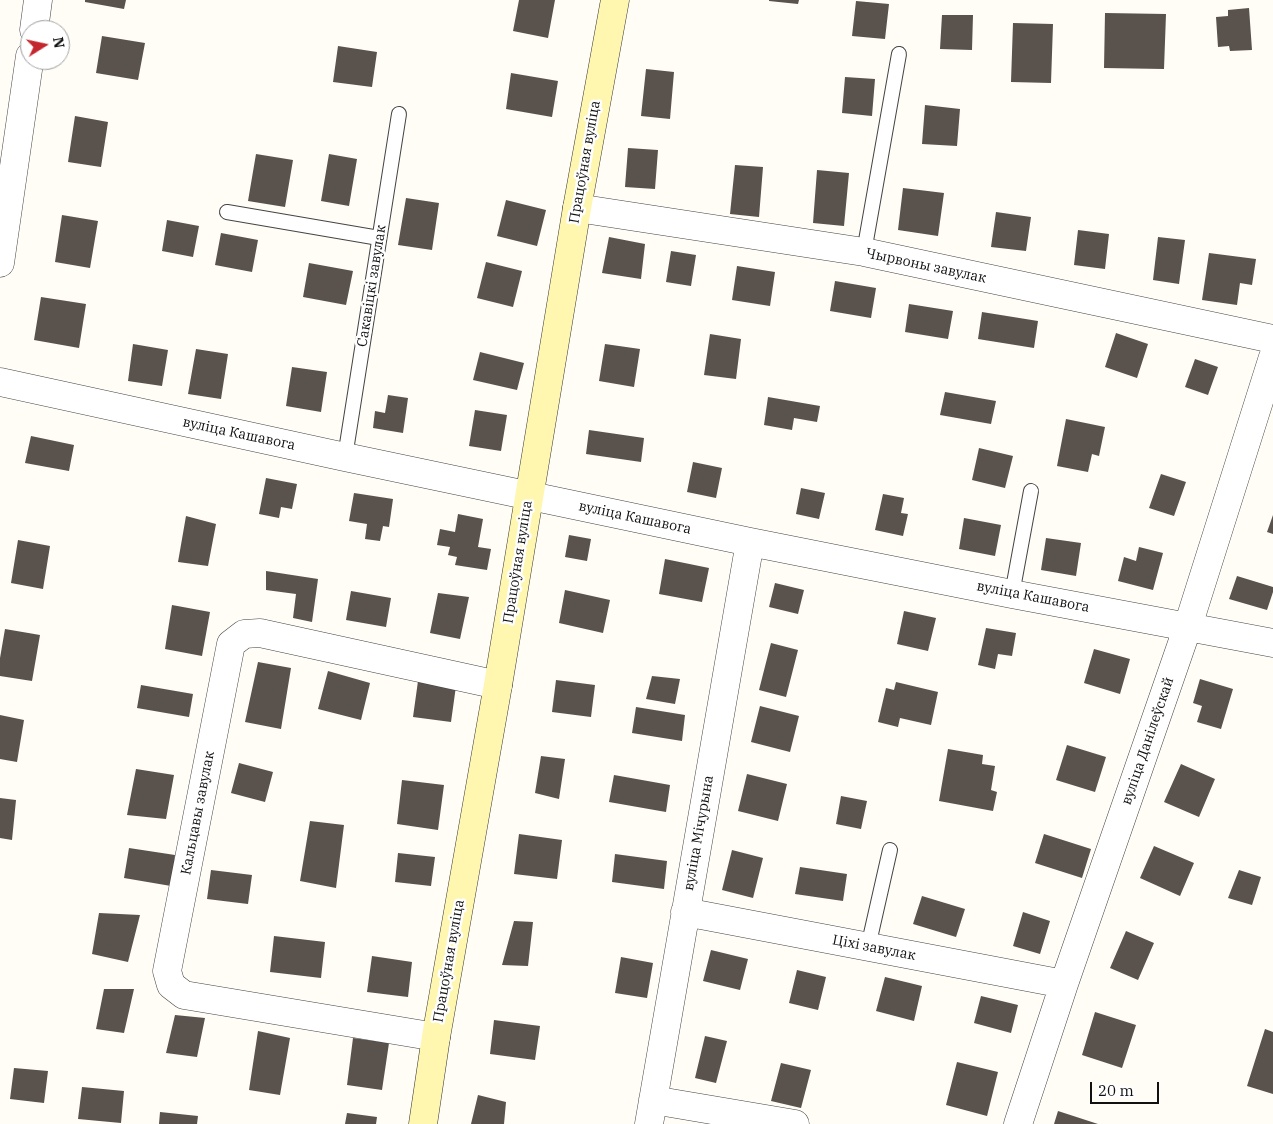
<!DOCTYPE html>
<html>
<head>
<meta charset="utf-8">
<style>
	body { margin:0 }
	#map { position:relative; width:1273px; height:1124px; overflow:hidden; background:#fffdf5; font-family:"IBM Plex Serif",serif }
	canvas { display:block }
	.north { position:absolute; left:20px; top:20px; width:50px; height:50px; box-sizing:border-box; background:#fff; border:1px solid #a0a0a0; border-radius:50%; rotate:80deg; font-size:14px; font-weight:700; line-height:20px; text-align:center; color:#111 }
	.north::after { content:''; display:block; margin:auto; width:18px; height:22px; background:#c4262e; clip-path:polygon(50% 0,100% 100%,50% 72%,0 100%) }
	.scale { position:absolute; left:1090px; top:1082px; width:69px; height:22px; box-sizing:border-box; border:2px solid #111; border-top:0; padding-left:6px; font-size:15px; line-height:18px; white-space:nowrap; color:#111; -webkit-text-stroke:4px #fff; paint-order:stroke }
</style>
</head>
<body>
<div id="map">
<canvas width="1273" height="1124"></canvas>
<div class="north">N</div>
<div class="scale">20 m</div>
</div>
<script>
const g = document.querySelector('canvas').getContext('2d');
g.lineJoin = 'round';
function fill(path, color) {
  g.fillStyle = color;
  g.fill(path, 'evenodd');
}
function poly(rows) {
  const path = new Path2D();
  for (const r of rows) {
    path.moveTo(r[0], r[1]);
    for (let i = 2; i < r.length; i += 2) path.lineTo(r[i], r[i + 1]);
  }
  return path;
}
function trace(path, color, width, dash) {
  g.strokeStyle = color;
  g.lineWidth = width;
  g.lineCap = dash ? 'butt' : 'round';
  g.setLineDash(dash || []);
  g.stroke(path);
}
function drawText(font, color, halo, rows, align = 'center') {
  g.font = font + ' "IBM Plex Serif",serif';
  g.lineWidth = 5;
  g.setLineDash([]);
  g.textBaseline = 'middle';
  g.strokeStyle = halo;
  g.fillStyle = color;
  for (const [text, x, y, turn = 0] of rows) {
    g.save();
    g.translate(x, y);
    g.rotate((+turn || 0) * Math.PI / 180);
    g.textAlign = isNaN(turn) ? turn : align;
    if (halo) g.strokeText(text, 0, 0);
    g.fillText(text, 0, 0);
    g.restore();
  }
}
fill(poly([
	[85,0,126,0,124,9,85,2],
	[519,0,555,0,548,38,513,31],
	[769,0,799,0,798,4,769,1],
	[856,1,889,4,885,39,852,36],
	[1249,8,1252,50,1230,51,1229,46,1218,47,1216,17,1228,16,1228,10],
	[1105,13,1166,14,1164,69,1104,68],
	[942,15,973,15,972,50,940,49],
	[1013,23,1053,24,1051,83,1011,82],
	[102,36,145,43,138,80,96,73],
	[338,46,377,52,372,87,333,82],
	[646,69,674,72,670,119,641,116],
	[511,73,558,81,552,117,506,109],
	[845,77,875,79,872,116,842,113],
	[925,105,960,109,957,146,922,144],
	[75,116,108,122,101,167,68,162],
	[628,148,658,150,655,189,625,187],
	[256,154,293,160,285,207,248,201],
	[329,154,357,159,349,206,321,201],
	[735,165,763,167,759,217,730,214],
	[817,170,849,173,844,226,813,223],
	[903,188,944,193,938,236,898,230],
	[406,198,439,203,432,250,398,245],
	[506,200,546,210,537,246,497,236],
	[996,212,1031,217,1026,251,991,247],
	[62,215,98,221,90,268,55,262],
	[167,220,199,226,193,257,162,251],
	[1078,230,1109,234,1105,269,1074,265],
	[221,233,258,240,252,272,215,265],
	[609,237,645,244,641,279,602,273],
	[1158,237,1185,240,1179,284,1153,280],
	[671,251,696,255,691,286,666,282],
	[1209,253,1256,259,1252,285,1240,283,1237,305,1202,300],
	[486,262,522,271,513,307,477,298],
	[309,263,353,271,346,305,303,297],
	[737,266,775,272,770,306,732,300],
	[835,281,876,288,871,318,830,311],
	[41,297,86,304,79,348,34,340],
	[909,304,953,311,948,339,905,332],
	[982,312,1038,321,1034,348,978,339],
	[1116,333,1148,344,1137,378,1105,367],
	[710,334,741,339,736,379,704,375],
	[133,344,168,350,162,386,128,381],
	[605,344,640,349,634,387,599,381],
	[196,349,228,354,221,399,188,394],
	[480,352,524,363,517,390,473,380],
	[1195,359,1218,367,1208,395,1185,387],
	[292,367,327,372,321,412,286,406],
	[945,392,996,401,991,424,940,415],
	[388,395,408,398,403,433,373,428,375,411,385,413],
	[768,397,820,406,817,422,794,418,792,430,764,425],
	[475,410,507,415,501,451,469,446],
	[1066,419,1105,427,1099,456,1092,454,1088,472,1057,466],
	[589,430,644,438,641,462,586,454],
	[31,436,74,445,69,471,25,463],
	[979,448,1013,456,1005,488,972,480],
	[693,462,722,468,716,498,687,492],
	[1161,474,1186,482,1174,516,1149,508],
	[266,478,297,484,292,509,281,507,279,518,259,514],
	[801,488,825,493,819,519,796,514],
	[354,493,393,499,389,527,383,526,380,541,365,539,367,524,349,521],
	[883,494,904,498,901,513,908,514,903,536,875,530],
	[458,514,483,519,478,547,491,549,487,570,455,565,457,557,448,555,450,547,437,545,440,529,455,532],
	[1273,515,1273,534,1267,532],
	[186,516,216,524,208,566,178,562],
	[964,518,1001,525,995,556,959,549],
	[569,535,591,539,587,561,565,557],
	[1046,538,1081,543,1076,576,1041,570],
	[18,540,50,546,43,589,11,583],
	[1139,547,1163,553,1153,590,1118,581,1124,557,1136,561],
	[665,559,709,568,702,602,659,594],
	[266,571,318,579,312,622,293,618,296,594,266,590],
	[1237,576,1273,587,1273,592,1267,610,1229,599],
	[775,583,804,590,798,614,769,607],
	[565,590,610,600,603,633,559,623],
	[351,591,391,598,386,627,346,620],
	[438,593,469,597,460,639,430,633],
	[172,605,210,612,202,656,165,649],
	[904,611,936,618,928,651,897,644],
	[986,628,1016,633,1012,656,998,654,995,669,978,665],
	[5,629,40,635,32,681,0,676,0,658],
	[771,643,798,650,786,697,759,690],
	[1094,649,1130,659,1120,694,1084,683],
	[258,662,291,668,281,729,245,722],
	[328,671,370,683,361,720,318,709],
	[652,676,680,679,675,704,646,699],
	[1200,679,1233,689,1221,729,1197,722,1202,706,1193,703],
	[556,680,595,685,591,717,552,712],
	[418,681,456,686,451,722,413,717],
	[896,682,938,692,931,725,900,718,898,727,878,722,886,688,894,690],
	[141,685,193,694,189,717,137,708],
	[760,706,799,716,790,752,751,742],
	[636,707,685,715,682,741,632,733],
	[0,715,24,720,17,762,0,759],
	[1067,745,1106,757,1095,792,1056,780],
	[948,749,983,755,982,764,995,766,991,790,997,792,993,811,939,801],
	[541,756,565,759,559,799,535,793],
	[239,763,273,772,265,802,231,793],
	[1181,764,1215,779,1199,817,1164,802],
	[136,769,174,775,166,819,127,815],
	[747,774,787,784,778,821,738,811],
	[614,775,670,785,666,812,609,802],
	[402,780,444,785,438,830,397,824],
	[841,796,867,801,861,829,836,824],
	[0,798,16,800,12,840,0,838],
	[310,821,344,825,336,888,300,881],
	[519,834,562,840,557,879,514,874],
	[1044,834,1091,849,1082,878,1035,863],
	[1154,846,1194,863,1180,896,1140,878],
	[129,848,175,855,171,886,124,878],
	[732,850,763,858,753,898,722,890],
	[398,853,435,857,431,886,395,882],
	[615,854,667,861,664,889,612,882],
	[800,867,847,874,843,901,795,894],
	[211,870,252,875,248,904,207,899],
	[1239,870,1261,877,1252,905,1228,898],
	[922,896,965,909,956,937,913,924],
	[1023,912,1050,921,1040,954,1013,946],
	[99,913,140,915,128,962,92,954],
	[514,921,533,922,528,966,502,965],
	[1126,931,1154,943,1138,980,1110,968],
	[274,936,325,942,321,978,270,972],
	[711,950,748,959,740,990,703,981],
	[372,956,412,962,408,997,367,992],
	[621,957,653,963,647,998,615,993],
	[797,970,826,977,818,1010,789,1003],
	[885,977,922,986,914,1021,876,1011],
	[104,989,134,989,124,1033,96,1029],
	[981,996,1018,1005,1011,1033,974,1023],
	[1095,1012,1136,1025,1122,1068,1082,1055],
	[175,1015,205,1018,197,1057,166,1053],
	[494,1020,540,1026,535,1060,490,1054],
	[1265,1029,1273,1032,1273,1094,1247,1086],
	[258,1031,290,1038,280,1095,249,1090],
	[705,1036,727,1041,716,1083,695,1078],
	[353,1038,389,1043,382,1090,347,1085],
	[957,1062,998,1072,987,1116,946,1105],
	[781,1063,811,1070,801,1108,771,1101],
	[14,1068,48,1071,44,1103,10,1099],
	[82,1087,124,1091,121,1123,78,1119],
	[478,1095,506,1102,504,1124,471,1124],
	[1058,1111,1098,1124,1054,1124],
	[160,1112,198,1116,197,1124,159,1124],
	[347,1113,377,1117,376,1124,345,1124]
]), '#5a524d');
const service = poly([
	[227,212,379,238],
	[864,252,899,54],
	[345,457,399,114],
	[1012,594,1031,491],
	[868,947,890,850]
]);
const minor = poly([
	[34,30,38,0],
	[577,208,864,252,1273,339],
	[0,263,30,56],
	[0,382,345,457,750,542,1012,594,1273,643],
	[685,912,1064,984],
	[436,1037,184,995,171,985,167,971,231,644,244,634,260,633,498,685],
	[653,1100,795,1124],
	[649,1124,750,542],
	[1018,1124,1064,984,1188,626,1273,357]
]);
const secondary = poly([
	[423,1124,436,1037,498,685,577,208,615,0]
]);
trace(service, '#444', 16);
trace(minor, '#444', 29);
trace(secondary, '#333', 29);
trace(service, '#fff', 14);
trace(minor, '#fff', 28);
trace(secondary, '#fff6b0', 28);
drawText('14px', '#111', '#fff', [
	["Працоўная вуліца",585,162,-80],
	["Чырвоны завулак",926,266,12],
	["Сакавіцкі завулак",372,286,-81],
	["вуліца Кашавога",239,434,12],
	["вуліца Кашавога",635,518,12],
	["Працоўная вуліца",518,562,-81],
	["вуліца Кашавога",1033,597,11],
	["вуліца Данілеўскай",1148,741,-71],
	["Кальцавы завулак",198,813,-79],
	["вуліца Мічурына",699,833,-80],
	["Ціхі завулак",874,948,11],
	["Працоўная вуліца",449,961,-80]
]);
</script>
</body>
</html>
